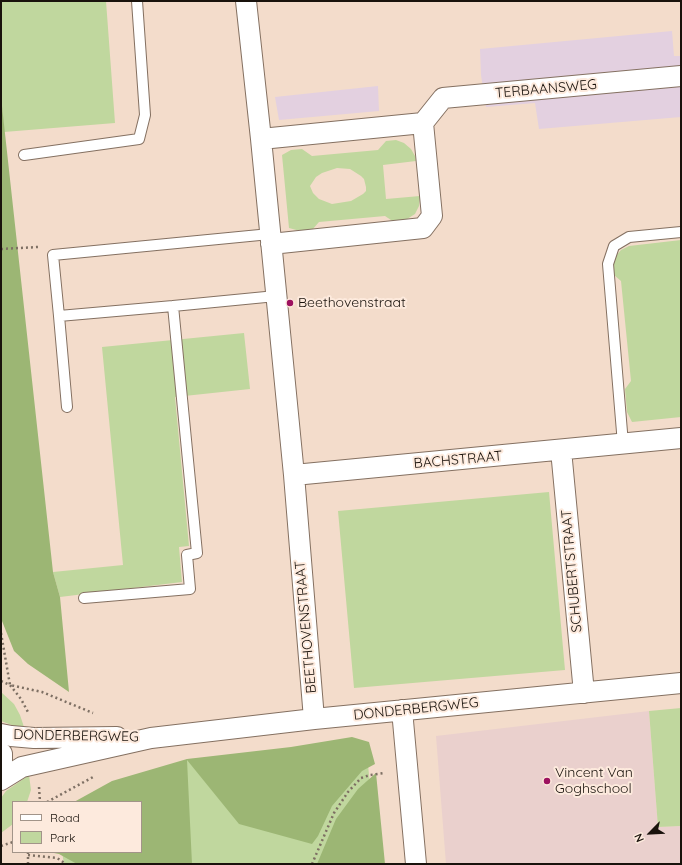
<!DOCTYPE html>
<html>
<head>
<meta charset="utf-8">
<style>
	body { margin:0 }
	#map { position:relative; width:682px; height:865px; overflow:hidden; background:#f3dccb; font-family:Quicksand,sans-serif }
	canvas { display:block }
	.frame { position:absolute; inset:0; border:2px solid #19120c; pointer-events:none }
	.legend { position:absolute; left:12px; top:801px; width:130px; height:52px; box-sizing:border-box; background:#fdeadd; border:1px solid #a29489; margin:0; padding:5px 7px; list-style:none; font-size:12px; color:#19120c }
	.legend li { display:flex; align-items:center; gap:8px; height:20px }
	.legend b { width:20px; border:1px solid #a29489 }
	.north { position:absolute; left:630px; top:813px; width:40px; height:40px; -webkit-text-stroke:3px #fdeadd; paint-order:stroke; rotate:246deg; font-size:11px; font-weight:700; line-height:16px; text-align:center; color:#19120c }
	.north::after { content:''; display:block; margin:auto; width:14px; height:18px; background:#19120c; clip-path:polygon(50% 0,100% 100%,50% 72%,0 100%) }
</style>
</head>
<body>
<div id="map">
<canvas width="682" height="865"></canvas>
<div class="frame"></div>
<ul class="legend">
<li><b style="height:5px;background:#fff"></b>Road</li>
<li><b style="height:11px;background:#c0d79e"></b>Park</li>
</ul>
<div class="north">N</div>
</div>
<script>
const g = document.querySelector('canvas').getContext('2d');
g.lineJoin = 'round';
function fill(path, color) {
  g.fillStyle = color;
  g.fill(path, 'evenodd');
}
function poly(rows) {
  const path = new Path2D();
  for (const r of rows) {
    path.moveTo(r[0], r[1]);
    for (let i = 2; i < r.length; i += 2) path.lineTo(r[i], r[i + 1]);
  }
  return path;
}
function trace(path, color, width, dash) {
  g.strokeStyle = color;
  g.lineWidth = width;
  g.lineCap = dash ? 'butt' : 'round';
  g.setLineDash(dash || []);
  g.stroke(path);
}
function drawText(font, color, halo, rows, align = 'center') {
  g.font = font + ' Quicksand,sans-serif';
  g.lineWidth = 4;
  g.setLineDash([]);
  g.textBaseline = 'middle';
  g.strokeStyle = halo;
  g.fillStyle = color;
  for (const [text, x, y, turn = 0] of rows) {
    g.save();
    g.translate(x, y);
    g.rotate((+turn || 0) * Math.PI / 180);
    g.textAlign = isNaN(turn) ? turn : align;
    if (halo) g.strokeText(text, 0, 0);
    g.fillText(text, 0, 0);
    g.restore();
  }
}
fill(poly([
	[672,31,674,56,681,56,681,117,539,129,535,103,486,107,481,75,480,49],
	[378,86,379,111,279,120,275,97]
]), '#e3d0e0');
fill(poly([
	[649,711,658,827,681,826,681,864,446,864,436,736]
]), '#ead0cd');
fill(poly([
	[1,1,106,1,115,123,4,132,1,97],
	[396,140,404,143,411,149,415,156,416,161,383,165,386,199,420,196,419,206,415,214,404,221,394,222,385,216,319,222,312,230,300,231,289,228,282,155,291,150,302,149,312,156,378,150,386,141],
	[337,168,350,169,361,176,364,179,366,187,366,191,363,194,351,201,332,204,319,199,313,193,310,186,316,177,322,173],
	[681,240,681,417,632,422,627,412,625,389,631,381,621,281,614,275,612,266,615,257,621,250,629,246],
	[244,333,250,389,175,397,189,546,179,547,182,582,60,597,53,572,123,565,102,347],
	[549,492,565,670,354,688,338,511],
	[1,692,14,704,20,715,25,730,1,721],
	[681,708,681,826,658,827,649,711],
	[367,755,378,864,64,864,62,852,141,852,141,802,187,759],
	[29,775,31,790,27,802,13,802,13,824,1,833,1,798,6,791]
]), '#c0d79e');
fill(poly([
	[1,97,53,572,60,597,69,692,28,664,14,651,2,621,1,610],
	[352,737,369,742,375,764,362,771,332,806,318,836,312,844,239,824,187,760,192,864,77,864,59,854,49,852,141,852,141,802,74,802,112,781,187,759,291,747],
	[376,773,385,864,317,864,336,819,358,789]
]), '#9cb674');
const service = poly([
	[24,155,139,139,145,115,137,1],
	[59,316,53,255,270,234],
	[67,407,59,316,173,306],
	[623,444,608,264,614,246,629,237,681,232],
	[84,598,190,589,187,555,197,553,173,306,276,296]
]);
const minor = poly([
	[246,1,261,139,294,475,314,719],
	[423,123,443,98,681,76],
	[261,139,423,123],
	[271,244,423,228,432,216,423,123],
	[561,450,584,693],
	[294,475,681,438],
	[402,710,416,864],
	[1,734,11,736,34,738,117,737],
	[1,780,22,767,151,738,314,719,681,683]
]);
const secondary = poly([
	[1,754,1,769]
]);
trace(service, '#847061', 12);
trace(minor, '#847061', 22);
trace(secondary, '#847061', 24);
trace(poly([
	[1,249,38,247],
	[1,633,10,685,42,692,93,713],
	[1,681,10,685,21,699,29,714],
	[39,787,40,802],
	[47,802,95,776],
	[1,846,13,842],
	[28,855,57,858,66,864],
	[28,864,28,852],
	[312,864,334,813,348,792,361,778,370,775,384,773]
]), '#7d6f63', 2.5, [2, 3]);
trace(service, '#fff', 10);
trace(minor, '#fff', 20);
trace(secondary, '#fff', 22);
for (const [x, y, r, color] of [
	[290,303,4,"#9d115f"],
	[547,781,4,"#9d115f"]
]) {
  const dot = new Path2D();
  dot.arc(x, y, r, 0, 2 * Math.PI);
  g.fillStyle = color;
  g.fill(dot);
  trace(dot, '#fdeadd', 1.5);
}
drawText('14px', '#19120c', '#fdeadd', [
	["TERBAANSWEG",546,89,-5],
	["BACHSTRAAT",458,460,-5],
	["SCHUBERTSTRAAT",572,571,-95],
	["BEETHOVENSTRAAT",306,627,-95],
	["DONDERBERGWEG",416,709,-6],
	["DONDERBERGWEG",76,736,1]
]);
drawText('14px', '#19120c', '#fdeadd', [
	["Beethovenstraat",298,303],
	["Vincent Van",555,773],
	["Goghschool",555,789]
], 'left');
</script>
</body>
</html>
